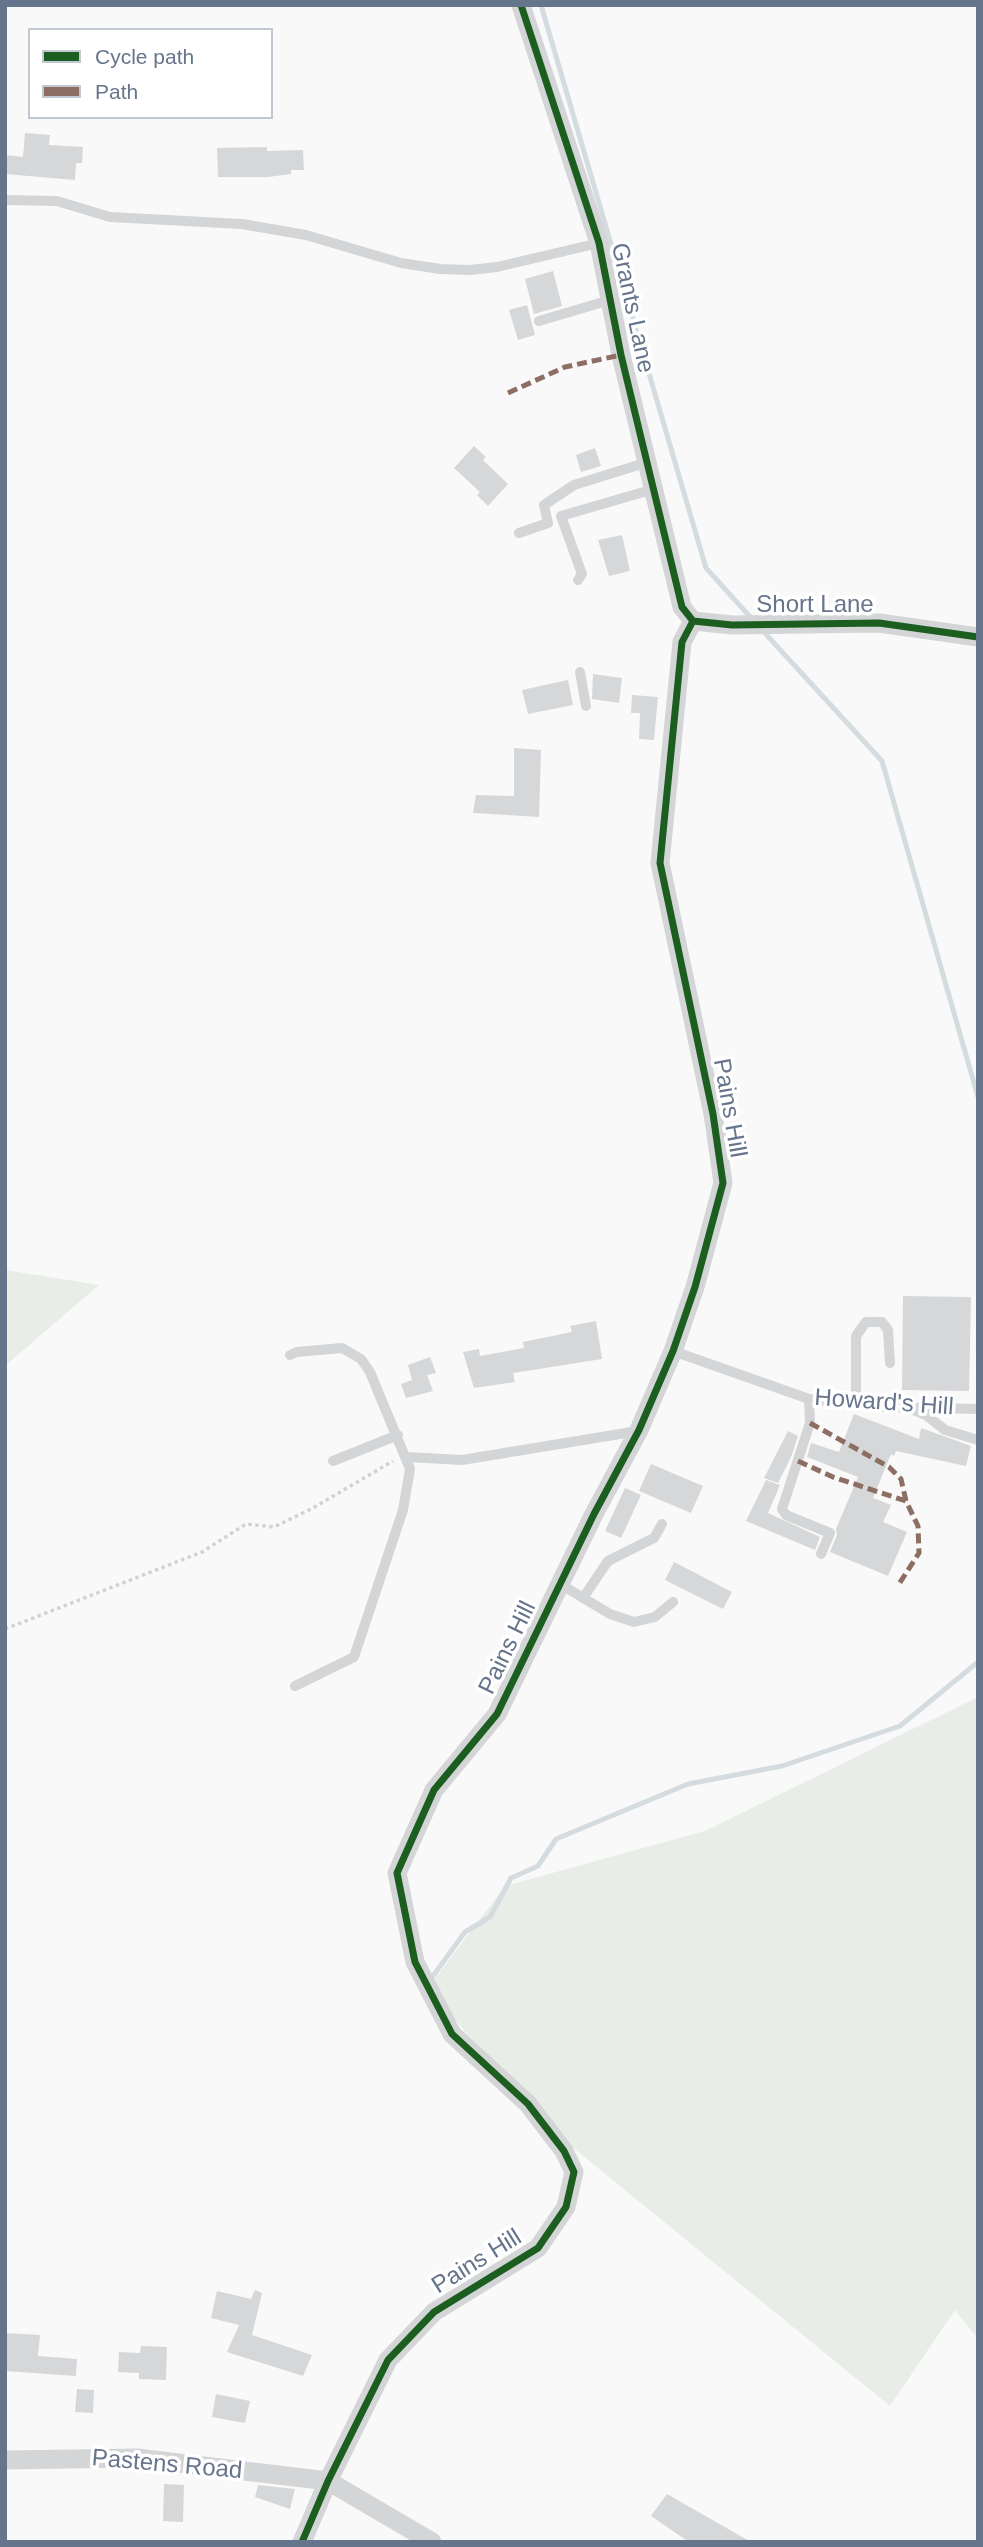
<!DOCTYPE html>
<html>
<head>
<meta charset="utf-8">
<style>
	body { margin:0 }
	#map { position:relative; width:983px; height:2547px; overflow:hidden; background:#f9f9f9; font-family:Helvetica,sans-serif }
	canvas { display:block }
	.frame { position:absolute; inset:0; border:7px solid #66758c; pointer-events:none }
	.legend { position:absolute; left:28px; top:28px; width:245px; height:91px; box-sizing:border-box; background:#fff; border:2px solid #c2c8d1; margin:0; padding:9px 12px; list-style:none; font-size:21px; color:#66758c }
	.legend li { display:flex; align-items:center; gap:14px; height:35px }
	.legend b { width:35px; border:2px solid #c2c8d1 }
</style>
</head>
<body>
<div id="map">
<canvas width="983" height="2547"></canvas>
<div class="frame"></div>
<ul class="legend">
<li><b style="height:9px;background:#1b5e20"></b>Cycle path</li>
<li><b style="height:9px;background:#8d6e63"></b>Path</li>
</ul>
</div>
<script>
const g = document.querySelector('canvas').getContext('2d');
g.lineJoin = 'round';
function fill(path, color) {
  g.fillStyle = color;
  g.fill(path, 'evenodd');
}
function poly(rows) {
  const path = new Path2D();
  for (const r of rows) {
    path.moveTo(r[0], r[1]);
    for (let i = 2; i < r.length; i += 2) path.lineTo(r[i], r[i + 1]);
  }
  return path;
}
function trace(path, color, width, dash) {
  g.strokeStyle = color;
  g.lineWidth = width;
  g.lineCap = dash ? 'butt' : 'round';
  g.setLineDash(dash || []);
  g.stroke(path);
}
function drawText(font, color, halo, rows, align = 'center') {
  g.font = font + ' Helvetica,sans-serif';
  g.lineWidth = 7;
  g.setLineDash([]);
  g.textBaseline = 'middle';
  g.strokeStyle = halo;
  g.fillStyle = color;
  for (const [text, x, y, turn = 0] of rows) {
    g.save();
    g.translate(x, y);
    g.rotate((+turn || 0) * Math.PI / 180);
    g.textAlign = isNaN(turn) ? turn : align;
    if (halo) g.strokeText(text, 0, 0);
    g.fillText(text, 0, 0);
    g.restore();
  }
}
fill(poly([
	[5,1270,99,1285,5,1366],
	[978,1697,978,2339,955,2310,890,2406,544,2124,428,1988,505,1886,705,1831]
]), '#e8ede7');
trace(poly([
	[541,5,706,568,752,619],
	[763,631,882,761,978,1097],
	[430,1980,465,1932,490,1917,511,1878,538,1866,556,1839,688,1784,782,1766,900,1726,978,1662]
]), '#d5dce0', 5);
fill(poly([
	[25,133,50,135,49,145,83,147,82,163,76,163,75,180,5,174,5,155,23,157],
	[267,147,267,151,303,150,304,170,291,170,291,174,268,177,218,177,217,148],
	[553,271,562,306,534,314,525,279],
	[527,305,535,335,518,340,509,310],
	[474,446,486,457,483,460,508,484,488,506,477,495,480,492,454,468],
	[595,448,601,466,581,472,576,455],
	[622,535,630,571,609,576,598,540],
	[593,674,622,678,619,703,592,699],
	[568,680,573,705,528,714,522,690],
	[632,695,658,697,654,740,639,739,640,713,631,713],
	[514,748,541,750,539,817,473,813,476,795,514,796],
	[903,1296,971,1297,969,1391,902,1390],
	[596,1321,602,1359,513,1373,515,1382,474,1388,463,1352,479,1349,480,1356,524,1348,523,1342,572,1332,570,1326],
	[430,1357,436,1373,427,1375,433,1391,406,1398,401,1384,412,1380,408,1365],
	[854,1414,919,1439,921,1428,971,1446,966,1466,896,1451,894,1456,891,1454,873,1498,891,1505,883,1522,907,1532,888,1576,830,1552,837,1535,836,1529,858,1477,807,1457,811,1443,839,1452],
	[788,1431,798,1436,791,1457,778,1483,764,1478],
	[651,1464,703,1486,691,1513,639,1491],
	[766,1480,780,1485,768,1513,820,1537,815,1550,746,1521],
	[625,1488,641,1495,621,1538,605,1531],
	[674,1562,732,1592,723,1609,665,1580],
	[255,2290,262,2293,252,2335,312,2355,303,2376,227,2352,239,2325,211,2318,217,2291,251,2299],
	[5,2333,40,2335,38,2356,77,2359,76,2376,5,2371],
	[141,2346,167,2347,166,2380,139,2379,139,2373,118,2372,119,2352,140,2353],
	[77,2389,94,2390,93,2413,75,2412],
	[216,2394,250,2401,245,2423,212,2417],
	[164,2484,184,2485,183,2522,163,2521],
	[258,2485,295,2489,290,2509,255,2497],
	[667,2494,751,2542,689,2542,651,2516]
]), '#d6d7d9');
trace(poly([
	[5,1629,202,1552,246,1524,274,1527,313,1508,393,1461]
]), '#d1d2d4', 3.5, [3.5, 3.5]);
trace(poly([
	[5,200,57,201,110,217,242,224,306,235,401,263,440,269,470,270,497,267,599,243],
	[539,321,610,300],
	[519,533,548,523,544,505,574,485,648,462],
	[578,580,582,574,561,516,654,489],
	[580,672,586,706],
	[673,1351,809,1399,882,1407,978,1409],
	[290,1355,297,1352,342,1348,361,1359,370,1372,410,1469,403,1510,354,1657,295,1686],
	[809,1399,810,1423,782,1509,786,1515,830,1533,821,1554],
	[856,1405,856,1336,866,1322,882,1322,888,1330,890,1363],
	[916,1411,926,1415,945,1430,978,1440],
	[407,1457,462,1460,638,1431],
	[333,1461,398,1435],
	[560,1584,610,1614,634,1622,655,1617,673,1602],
	[583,1598,608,1561,654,1538,662,1524]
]), '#d4d5d7', 10);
trace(poly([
	[521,5,599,243,621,355,682,607,693,621],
	[693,621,732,625,879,623,978,637],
	[5,2460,137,2458,328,2481,432,2542],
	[302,2542,328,2481,388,2360,434,2312,538,2248,566,2207,574,2172,564,2151,528,2104,452,2034,415,1962,397,1873,434,1790,497,1714,594,1514,639,1430,673,1351,695,1287,723,1183,713,1114,660,863,682,642,693,621]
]), '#d4d5d7', 19);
trace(poly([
	[508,393,565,367,621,355],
	[810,1423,889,1467,901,1479,906,1501,918,1526,919,1553,899,1584],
	[798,1461,833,1477,906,1501]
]), '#8d6e63', 5, [10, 5]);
trace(poly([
	[521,5,599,243,621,355,682,607,693,621],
	[693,621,732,625,879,623,978,637],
	[302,2542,328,2481,388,2360,434,2312,538,2248,566,2207,574,2172,564,2151,528,2104,452,2034,415,1962,397,1873,434,1790,497,1714,594,1514,639,1430,673,1351,695,1287,723,1183,713,1114,660,863,682,642,693,621]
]), '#1b5e20', 7);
drawText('24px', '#66758c', '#fff', [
	["Grants Lane",632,308,78],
	["Short Lane",815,605],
	["Pains Hill",729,1108,80],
	["Howard's Hill",884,1403,4],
	["Pains Hill",508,1648,-64],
	["Pains Hill",477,2262,-32],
	["Pastens Road",167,2465,5]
]);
</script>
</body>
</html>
